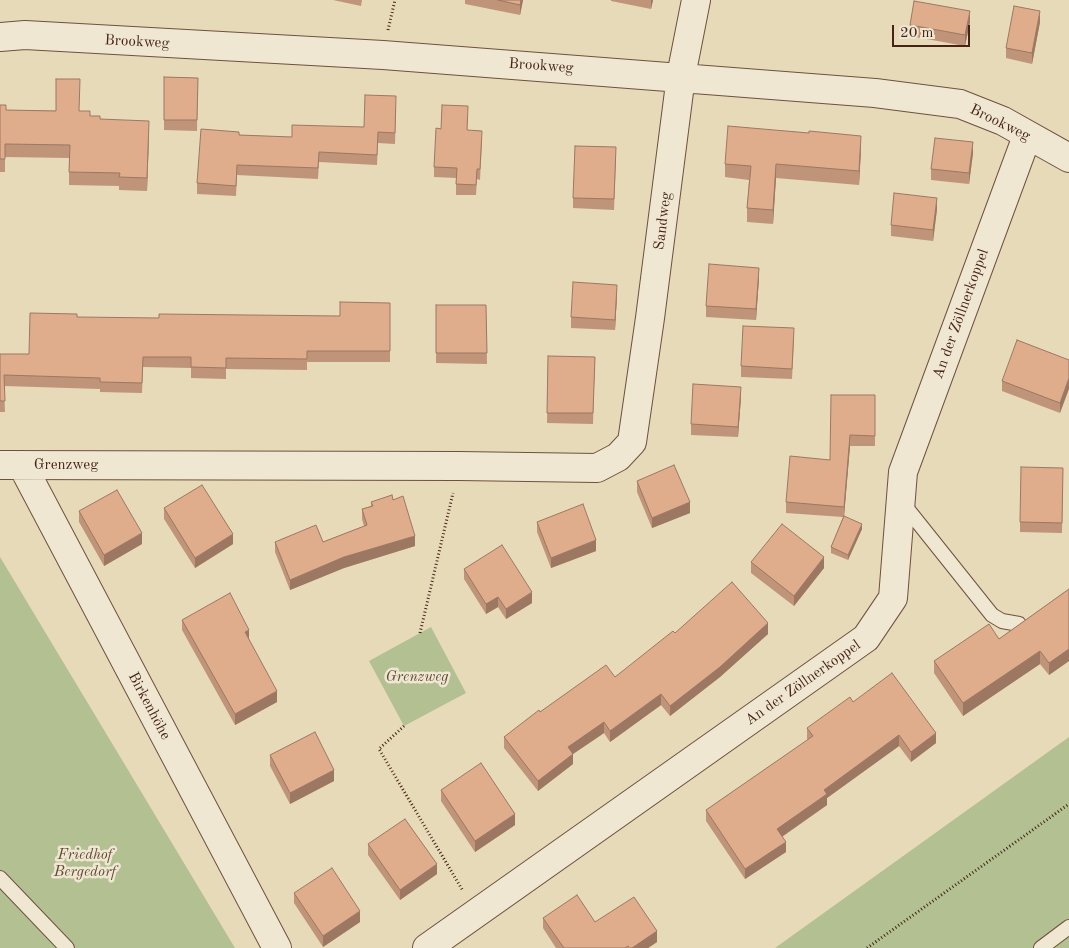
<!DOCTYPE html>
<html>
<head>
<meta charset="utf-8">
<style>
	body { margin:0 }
	#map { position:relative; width:1069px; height:948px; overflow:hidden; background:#e6dab9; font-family:"Old Standard TT",serif }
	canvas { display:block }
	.scale { position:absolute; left:892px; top:25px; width:78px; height:22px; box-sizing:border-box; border:2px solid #462316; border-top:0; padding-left:6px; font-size:15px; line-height:18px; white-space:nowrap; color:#462316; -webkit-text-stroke:4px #efe7d2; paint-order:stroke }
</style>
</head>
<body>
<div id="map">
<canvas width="1069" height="948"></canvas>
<div class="scale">20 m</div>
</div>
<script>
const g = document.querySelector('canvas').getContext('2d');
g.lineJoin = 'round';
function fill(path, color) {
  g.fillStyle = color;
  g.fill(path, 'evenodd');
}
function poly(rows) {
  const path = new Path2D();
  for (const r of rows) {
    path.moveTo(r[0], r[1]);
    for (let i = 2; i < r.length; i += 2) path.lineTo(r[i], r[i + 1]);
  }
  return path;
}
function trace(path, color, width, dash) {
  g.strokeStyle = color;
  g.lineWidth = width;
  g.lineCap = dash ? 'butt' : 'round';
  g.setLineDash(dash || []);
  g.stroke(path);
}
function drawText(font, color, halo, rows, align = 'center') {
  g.font = font + ' "Old Standard TT",serif';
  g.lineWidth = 5;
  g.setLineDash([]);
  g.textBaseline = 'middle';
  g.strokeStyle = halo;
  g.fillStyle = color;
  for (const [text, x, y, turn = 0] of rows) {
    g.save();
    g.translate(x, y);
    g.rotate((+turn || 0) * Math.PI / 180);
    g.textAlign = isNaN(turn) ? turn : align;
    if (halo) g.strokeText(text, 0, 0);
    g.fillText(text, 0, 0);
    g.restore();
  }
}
fill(poly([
	[0,557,235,948,0,948],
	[431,627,466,693,404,726,369,661],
	[1069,737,1069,948,775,948]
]), '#b2c092');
const service = poly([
	[901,501,992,615,1002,621,1019,624],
	[0,878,67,948],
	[1041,948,1069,927]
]);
const minor = poly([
	[0,37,25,35,383,55,875,93,960,104,1003,121,1069,158],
	[0,465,459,466,597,468,618,457,632,442,650,318,681,76,696,0],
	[22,465,277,948],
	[427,948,866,638,893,598,903,472,1027,136]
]);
trace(service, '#6e513f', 16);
trace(minor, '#6e513f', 30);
trace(poly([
	[388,30,395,0],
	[420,633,453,493],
	[404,726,379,749,463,891],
	[867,948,1069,804]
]), '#462316', 3, [1, 2.5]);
trace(service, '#efe7d2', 14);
trace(minor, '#efe7d2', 28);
fill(poly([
	[333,0,362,0,361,6],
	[465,0,523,0,520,15,465,4],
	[611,0,653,0,651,9,611,1],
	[970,22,965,46,910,36,910,25],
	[1040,22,1032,64,1006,58,1006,48],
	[164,77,198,78,197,131,164,130],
	[0,105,6,110,80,111,90,116,149,134,147,191,119,190,119,186,69,185,69,158,5,157,5,172,0,172],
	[396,107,395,144,378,143,377,165,319,162,318,179,237,175,236,196,197,194,197,183,239,135,292,137,364,127],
	[468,117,467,130,482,141,480,180,477,179,476,195,456,195,456,178,434,177,434,167,441,129],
	[861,149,859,185,776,178,773,224,747,222,747,208,749,180,725,177,725,164],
	[973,153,969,184,931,180,931,169],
	[616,157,614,210,573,208,573,198],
	[937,209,933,241,891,236,891,225],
	[759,278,756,320,706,317,706,306],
	[617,295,615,330,571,328,571,317],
	[390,303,390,362,307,362,307,370,226,369,226,379,191,378,191,368,143,367,142,393,100,392,100,389,4,386,5,412,0,412,0,354,29,354,159,318,340,316],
	[436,305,486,305,487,364,436,363],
	[794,339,792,379,741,377,741,366],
	[548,356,595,357,593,424,547,423],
	[1069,360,1060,413,1002,391,1002,381],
	[875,395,875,446,850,446,844,516,862,529,848,560,831,553,831,547,843,517,786,513,786,502,830,460],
	[741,397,738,437,691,435,691,424],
	[1063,468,1062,533,1020,532,1020,522],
	[637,481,690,513,652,528,637,492],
	[393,500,415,546,344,568,290,590,275,552,275,542,323,542,364,526,362,519,362,509,371,506,371,502],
	[164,508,233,544,195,568,164,519],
	[79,511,142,544,104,566,79,522],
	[537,522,596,551,551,568,537,532],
	[751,562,824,568,794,606,751,573],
	[464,569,532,603,506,619,498,607,486,614,464,579],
	[1069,589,1069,661,1049,675,1040,664,963,716,934,673,934,661,999,639],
	[182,620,249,639,277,702,235,725,182,630],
	[675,633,768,634,720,677,670,716,661,705,610,742,604,733,573,754,573,764,538,791,504,748,504,737,540,712,615,677],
	[853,702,936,743,911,762,899,746,827,798,827,805,782,837,786,852,745,879,706,821,706,810,808,740,807,739,807,728],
	[270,755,334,781,290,804,270,766],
	[441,790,515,825,475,852,441,801],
	[368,844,437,874,400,900,368,855],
	[294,893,360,922,323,947,294,903],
	[543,918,595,922,657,942,648,948,556,948,543,928]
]), '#c09478');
fill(poly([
	[521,0,523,0,520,15,520,5],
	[651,0,653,0,651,9],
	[970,11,970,22,965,46,965,35],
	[1040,11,1040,22,1032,64,1032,53],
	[149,121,149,134,147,191,147,178],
	[861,136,861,149,859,185,859,171],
	[973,142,973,153,969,184,969,173],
	[776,164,776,178,773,224,773,210],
	[937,198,937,209,933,241,933,230],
	[759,268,759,278,756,320,756,309],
	[617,285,617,295,615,330,615,320],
	[1069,378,1069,389,1060,413,1060,403],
	[741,387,741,397,738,437,738,427],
	[850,435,850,446,844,517,844,507],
	[690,502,690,513,652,528,652,518],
	[862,524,862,529,848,560,848,555],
	[142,533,142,544,104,566,104,555],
	[233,534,233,544,195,568,195,558],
	[415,536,415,546,344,568,290,590,290,580,344,557],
	[596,540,596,551,551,568,551,558],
	[824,557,824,568,794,606,794,596],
	[532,592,532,603,506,619,506,609],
	[498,597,498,607,486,614,486,604],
	[768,623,768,634,720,677,670,716,670,706],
	[249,630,249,640,245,632],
	[1069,649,1069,661,1049,675,1049,663],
	[1040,651,1040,664,963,716,963,703],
	[277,691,277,702,235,725,235,714],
	[661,694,661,705,610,742,610,731],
	[604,722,604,733,573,754,573,764,538,791,538,781,568,747],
	[936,733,936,743,911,762,911,752],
	[899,735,899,746,827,798,827,805,777,840,777,829,824,790],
	[334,770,334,781,290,804,290,793],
	[515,814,515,825,475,852,475,841],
	[786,842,786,852,745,879,745,869],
	[437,864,437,874,400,900,400,890],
	[360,911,360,922,323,947,323,936],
	[657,931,657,942,648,948,632,948]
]), '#9c7862');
const building = poly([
	[498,0,521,0,520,5,498,0],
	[914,1,970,11,965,35,910,25,914,1],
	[1014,6,1040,11,1032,53,1006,48,1014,6],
	[164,77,198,78,197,120,164,120,164,77],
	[56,79,80,79,79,111,90,111,90,116,100,116,100,119,149,121,147,178,119,177,120,173,69,172,70,145,5,144,5,159,0,159,0,105,6,105,6,110,56,111,56,79],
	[365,95,396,96,395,133,378,132,377,155,319,152,318,168,237,165,236,186,197,183,201,129,239,132,239,135,292,137,292,125,364,127,365,95],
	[442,105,468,106,467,130,482,131,480,169,477,169,476,185,456,184,457,168,434,167,436,128,441,129,442,105],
	[728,126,809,133,809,131,861,136,859,171,776,164,773,210,747,208,751,166,725,164,728,126],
	[935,138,973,142,969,173,931,169,935,138],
	[575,146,616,147,614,199,573,198,575,146],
	[894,193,937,198,933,230,891,225,894,193],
	[709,264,759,268,756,309,706,306,709,264],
	[573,282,617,285,615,320,571,317,573,282],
	[340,302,390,303,390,351,307,351,307,359,226,358,226,368,191,367,191,357,143,357,142,383,100,382,100,378,4,375,5,401,0,401,0,354,29,354,30,313,77,314,77,317,159,318,159,314,340,316,340,302],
	[436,305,486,305,487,353,436,353,436,305],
	[743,326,794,328,792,369,741,366,743,326],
	[1017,340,1069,360,1069,378,1060,403,1002,381,1017,340],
	[548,356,595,357,593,413,547,413,548,356],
	[693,384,741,387,738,427,691,424,693,384],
	[831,395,875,395,875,436,850,435,844,507,786,502,790,456,830,460,831,395],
	[674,465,690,502,652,518,637,481,674,465],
	[1021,467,1063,468,1062,523,1020,522,1021,467],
	[202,485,233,534,195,558,164,508,202,485],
	[117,490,142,533,104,555,79,511,117,490],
	[392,495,393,500,403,496,415,536,344,557,290,580,275,542,316,525,323,542,367,525,362,509,373,506,371,502,392,495],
	[583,504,596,540,551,558,537,522,583,504],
	[844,516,862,524,848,555,831,547,844,516],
	[782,524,824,557,794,596,751,562,782,524],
	[502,545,532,592,506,609,498,597,486,604,464,569,502,545],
	[732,582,768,623,720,667,670,706,661,694,610,731,604,722,568,747,573,754,538,781,504,737,539,710,540,712,606,665,615,677,673,631,675,633,732,582],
	[1069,589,1069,649,1049,663,1040,651,963,703,934,661,989,624,999,639,1069,589],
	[230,593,249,630,245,632,277,691,235,714,182,620,230,593],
	[892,673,936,733,911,752,899,735,824,790,827,794,777,829,786,842,745,869,706,810,813,736,807,728,850,697,853,702,892,673],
	[315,732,334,770,290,793,270,755,315,732],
	[481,763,515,814,475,841,441,790,481,763],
	[405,819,437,864,400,890,368,844,405,819],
	[332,868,360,911,323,936,294,893,332,868],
	[577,895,595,922,634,897,657,931,632,948,629,948,628,946,625,948,564,948,543,918,577,895]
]);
fill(building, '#dfac8c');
trace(building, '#9c7862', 1);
drawText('15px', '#462316', '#efe7d2', [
	["Brookweg",137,42,3],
	["Brookweg",541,66,4],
	["Brookweg",1000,123,26],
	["Sandweg",663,221,-83],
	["An der Zöllnerkoppel",961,314,-70],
	["Grenzweg",66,465],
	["An der Zöllnerkoppel",803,683,-35],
	["Birkenhöhe",149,706,62]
]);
drawText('italic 15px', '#614a35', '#efe7d2', [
	["Grenzweg",417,677],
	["Friedhof",85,855],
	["Bergedorf",85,872]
]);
</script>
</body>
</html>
